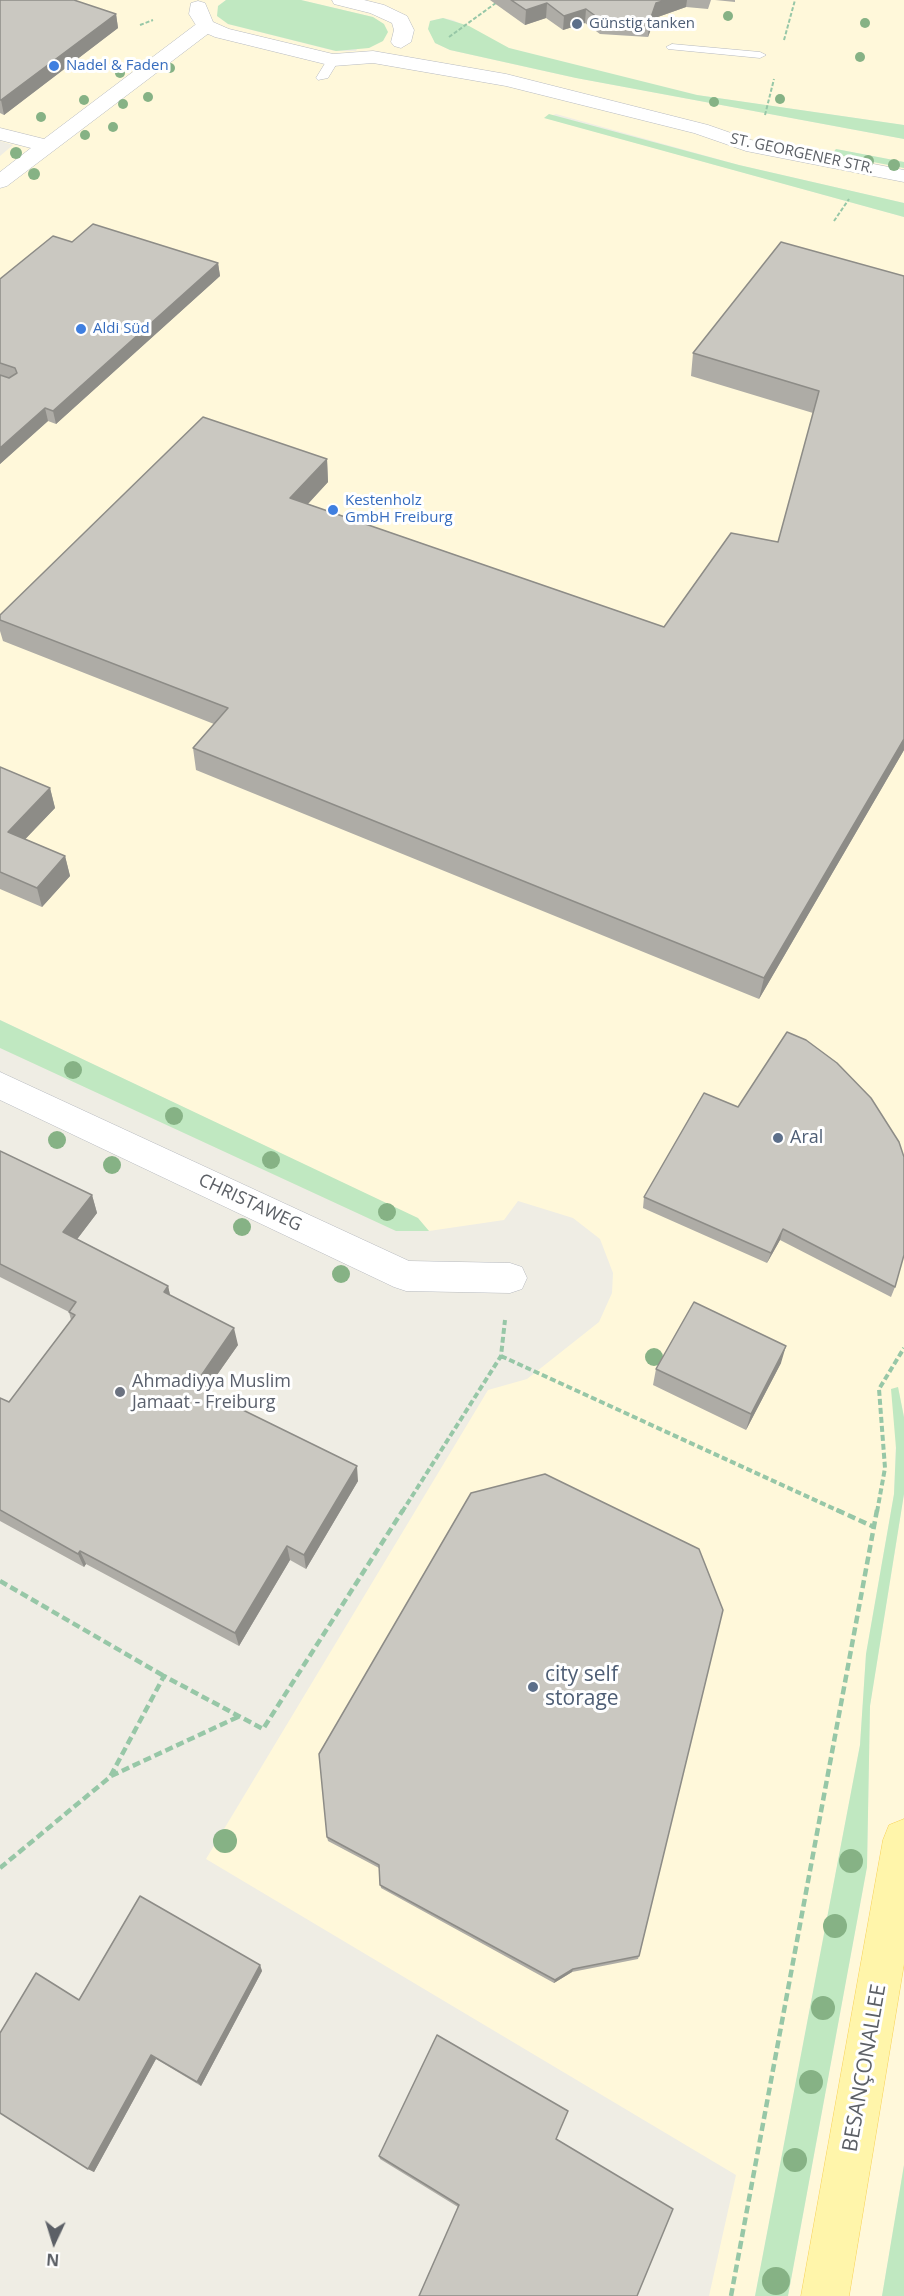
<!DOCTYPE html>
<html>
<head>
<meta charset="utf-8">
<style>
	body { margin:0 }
	#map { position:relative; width:904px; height:2296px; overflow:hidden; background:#efede4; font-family:"Open Sans",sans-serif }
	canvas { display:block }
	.north { position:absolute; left:24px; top:2212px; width:60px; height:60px; -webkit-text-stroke:4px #fff; paint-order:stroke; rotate:184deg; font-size:16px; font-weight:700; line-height:24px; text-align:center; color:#5c6066 }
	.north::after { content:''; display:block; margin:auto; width:21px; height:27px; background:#5c6066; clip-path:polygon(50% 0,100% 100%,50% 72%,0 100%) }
</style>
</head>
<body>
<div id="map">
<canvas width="904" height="2296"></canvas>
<div class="north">N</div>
</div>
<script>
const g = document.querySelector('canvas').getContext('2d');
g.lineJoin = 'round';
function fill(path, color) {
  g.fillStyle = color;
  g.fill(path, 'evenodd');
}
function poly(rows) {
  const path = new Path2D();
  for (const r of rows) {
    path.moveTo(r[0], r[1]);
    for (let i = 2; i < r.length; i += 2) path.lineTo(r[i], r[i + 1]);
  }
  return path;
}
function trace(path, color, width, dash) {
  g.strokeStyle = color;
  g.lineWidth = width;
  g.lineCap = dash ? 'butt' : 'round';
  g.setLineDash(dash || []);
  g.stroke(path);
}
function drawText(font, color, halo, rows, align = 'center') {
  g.font = font + ' "Open Sans",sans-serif';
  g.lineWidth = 6;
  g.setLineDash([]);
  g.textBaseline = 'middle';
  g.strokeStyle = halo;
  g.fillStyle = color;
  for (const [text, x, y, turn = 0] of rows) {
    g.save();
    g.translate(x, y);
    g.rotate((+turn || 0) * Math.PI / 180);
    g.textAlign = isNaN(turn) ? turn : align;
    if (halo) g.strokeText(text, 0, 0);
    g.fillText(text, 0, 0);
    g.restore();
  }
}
fill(poly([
	[0,0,226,0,218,6,228,24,335,51,356,51,373,17,301,0,904,0,904,125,697,95,509,48,453,20,443,18,430,21,435,43,450,50,576,78,904,139,904,162,836,149,833,154,904,168,904,203,739,165,556,114,545,118,904,217,904,1417,898,1387,894,1494,866,1654,860,1745,755,2296,709,2296,736,2175,206,1859,488,1390,527,1379,599,1322,612,1293,613,1273,600,1239,573,1218,518,1201,504,1220,429,1231,417,1218,0,1020,0,156,13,145,0,141],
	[904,1494,904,2165,882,2296,788,2296,867,1867,870,1706]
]), '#fff8da');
fill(poly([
	[226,0,301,0,373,17,384,24,388,32,383,41,369,48,336,51,228,24,217,16,218,6],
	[443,18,469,26,509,48,697,95,904,125,904,139,576,78,450,50,435,43,428,29,430,21],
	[549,114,739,165,904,203,904,217,544,118],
	[836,149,904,162,904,168,832,154],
	[0,1020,418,1218,429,1231,396,1231,0,1048],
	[898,1387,904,1417,904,1494,870,1706,867,1867,788,2296,755,2296,860,1745,866,1654,894,1494,896,1448,891,1389],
	[904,2165,904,2296,882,2296]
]), '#c0e8c1');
const lane = poly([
	[672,44,760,52,766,55,760,58,668,49,666,47,672,44],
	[333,57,339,60,328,78,318,80,316,78,327,60,333,57]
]);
const street = poly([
	[206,20,216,26,213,30,7,186,0,188,0,172,31,148,0,140,0,128,44,139,199,22,206,20],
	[0,1072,409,1261,510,1263,522,1267,527,1278,522,1289,510,1293,406,1291,394,1287,0,1100,0,1072]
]);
const secondary = poly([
	[332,0,364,0,384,5,407,16,414,30,411,42,401,48,394,46,391,42,394,30,392,23,370,13,334,4,332,0],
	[198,1,205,3,213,22,229,29,333,54,373,51,506,74,708,125,751,140,904,170,904,182,746,151,694,133,506,86,373,63,333,66,215,37,199,30,189,14,191,3,198,1]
]);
const primary = poly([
	[904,1819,904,1964,849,2296,801,2296,883,1840,889,1825,904,1819]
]);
trace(lane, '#b7babf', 1);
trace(street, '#b7babf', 1);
trace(secondary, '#b8bbc1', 1);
trace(primary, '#f8d155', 1);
trace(poly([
	[140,25,153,20],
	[449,37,500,0],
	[784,40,795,0],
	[765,115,774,79],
	[834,221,849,199]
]), '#97c7a7', 2, [4, 2]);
trace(poly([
	[501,1356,841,1512],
	[402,1512,501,1356,505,1320],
	[877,1512,885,1468,879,1389,904,1348]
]), '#97c7a7', 4, [6, 3]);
trace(poly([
	[837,1510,874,1527],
	[0,1581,164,1676],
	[111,1776,240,1716],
	[0,1868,110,1777,164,1676,263,1729,403,1510],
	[731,2296,877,1510]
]), '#97c7a7', 4.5, [8, 4]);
fill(lane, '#fff');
fill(street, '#fff');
fill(secondary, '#fff');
fill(primary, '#fff5aa');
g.fillStyle = '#86b285';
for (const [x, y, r] of [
	[728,16,5],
	[865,23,5],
	[860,57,5],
	[170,68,5],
	[120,73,5],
	[148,97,5],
	[780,99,5],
	[84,100,5],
	[714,102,5],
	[123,104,5],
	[41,117,5],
	[113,127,5],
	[85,135,5],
	[16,153,6],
	[868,161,6],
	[894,165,6],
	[34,174,6],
	[73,1070,9],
	[174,1116,9],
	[57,1140,9],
	[271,1160,9],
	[112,1165,9],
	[387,1212,9],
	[242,1227,9],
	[341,1274,9],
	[654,1357,9],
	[225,1841,12],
	[851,1861,12],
	[835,1926,12],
	[823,2008,12],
	[811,2082,12],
	[795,2160,12],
	[776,2281,14]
]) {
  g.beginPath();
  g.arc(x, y, r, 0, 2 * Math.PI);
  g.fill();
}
fill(poly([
	[0,0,116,14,118,28,4,115,0,113],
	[490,0,711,0,708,9,686,7,655,18,648,37,600,34,585,23,563,30,546,18,525,25],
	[715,0,735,0,735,2],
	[72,242,218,263,220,276,56,424,48,421,0,464,0,279],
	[904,276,904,750,759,999,196,770,193,748,214,724,3,641,0,631,0,615,327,459,328,482,308,504,664,627,778,542,813,413,691,376,693,353],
	[0,767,50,788,55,808,25,839,65,856,70,876,42,907,0,889],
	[738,1107,895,1287,891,1297,780,1240,767,1263,643,1208,644,1197],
	[0,1151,92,1195,97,1213,77,1239,168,1286,170,1296,238,1345,205,1392,358,1481,306,1569,290,1560,239,1646,86,1564,84,1567,0,1521,0,1398,9,1402,71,1320,69,1312,0,1277],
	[781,1363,746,1430,653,1385,656,1369],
	[327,1837,639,1956,638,1959,572,1972,554,1983,381,1888,379,1868,328,1841],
	[260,1965,262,1971,201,2086,156,2059,94,2172,88,2169,79,2000],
	[556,2139,458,2207,380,2159,379,2156]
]), '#aeaca6');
fill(poly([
	[666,0,687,0,686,7,655,18,648,37,649,23,656,3],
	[547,3,546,18,525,25,526,10],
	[586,9,585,23,563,30,564,16],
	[116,14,118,28,4,115,1,100],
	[218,263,220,276,56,424,53,411],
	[45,408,48,421,0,464,0,448],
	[327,459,328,482,292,521,290,498],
	[904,739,904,750,759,999,764,978],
	[50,788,55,808,14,851,8,832],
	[65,856,70,876,42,907,37,888],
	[92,1195,97,1213,69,1250,63,1232],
	[783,1229,780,1240,767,1263,771,1253],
	[168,1286,172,1303,164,1292],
	[234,1328,238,1345,198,1402,194,1386],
	[786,1346,781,1363,746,1430,751,1414],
	[357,1466,358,1481,306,1569,304,1555],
	[287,1546,290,1560,239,1646,235,1633],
	[80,1551,86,1564,84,1567,78,1554],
	[260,1965,262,1971,201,2086,197,2082],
	[573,1969,572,1972,554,1983,555,1980],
	[151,2055,156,2059,94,2172,88,2169]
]), '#8d8c87');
const building = poly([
	[0,0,74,0,116,14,1,100,0,100,0,0],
	[511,0,666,0,656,3,649,23,601,20,586,9,564,16,547,3,526,10,511,0],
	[93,224,218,263,53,411,45,408,0,448,0,375,9,378,17,373,15,368,0,363,0,279,53,236,72,242,93,224],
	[781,242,904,276,904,739,764,978,193,748,228,708,0,620,0,615,203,417,327,459,290,498,664,627,731,533,778,542,819,391,693,353,781,242],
	[0,767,50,788,8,832,65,856,37,888,0,872,0,767],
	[787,1032,806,1040,837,1063,871,1098,899,1142,904,1157,904,1255,895,1287,783,1229,771,1253,644,1197,704,1093,738,1107,787,1032],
	[0,1151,92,1195,63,1232,168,1286,164,1292,234,1328,194,1386,357,1466,304,1555,287,1546,235,1633,80,1551,78,1554,0,1510,0,1398,9,1402,75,1315,69,1312,76,1302,0,1264,0,1151],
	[694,1302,786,1346,751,1414,656,1369,694,1302],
	[545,1474,699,1549,723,1610,639,1956,573,1969,555,1980,380,1885,379,1865,327,1837,319,1754,471,1493,545,1474],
	[140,1896,260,1965,197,2082,151,2055,88,2169,0,2113,0,2033,36,1973,79,2000,140,1896],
	[437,2035,568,2111,556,2139,673,2209,637,2296,419,2296,459,2205,379,2156,437,2035]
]);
fill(building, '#cac8c1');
trace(building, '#8d8c87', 1.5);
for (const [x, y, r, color] of [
	[577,24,6,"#5c6f8a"],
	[54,66,6,"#3f7fe0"],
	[81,329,6,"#3f7fe0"],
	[333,510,6,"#3f7fe0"],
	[778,1138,6,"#5c6f8a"],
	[120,1392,6,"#6b7280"],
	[533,1687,6,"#5c6f8a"]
]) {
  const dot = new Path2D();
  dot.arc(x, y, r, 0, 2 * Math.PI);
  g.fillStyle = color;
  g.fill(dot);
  trace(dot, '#fff', 2);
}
drawText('15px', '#4e5e75', '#fff', [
	["Günstig tanken",589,24]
], 'left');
drawText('15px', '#366cbe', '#fff', [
	["Nadel & Faden",66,66],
	["Aldi Süd",93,329],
	["Kestenholz",345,501],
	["GmbH Freiburg",345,518]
], 'left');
drawText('15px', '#5c6066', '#fff', [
	["ST. GEORGENER STR.",802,154,12]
]);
drawText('18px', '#4e5e75', '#fff', [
	["Aral",790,1138]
], 'left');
drawText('18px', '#5c6066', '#fff', [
	["CHRISTAWEG",250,1203,25]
]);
drawText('18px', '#5b616d', '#fff', [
	["Ahmadiyya Muslim",132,1382],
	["Jamaat - Freiburg",132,1403]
], 'left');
drawText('21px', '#4e5e75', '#fff', [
	["city self",545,1675],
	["storage",545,1699]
], 'left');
drawText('21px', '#5c6066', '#fff', [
	["BESANÇONALLEE",865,2068,-80]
]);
</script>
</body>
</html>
